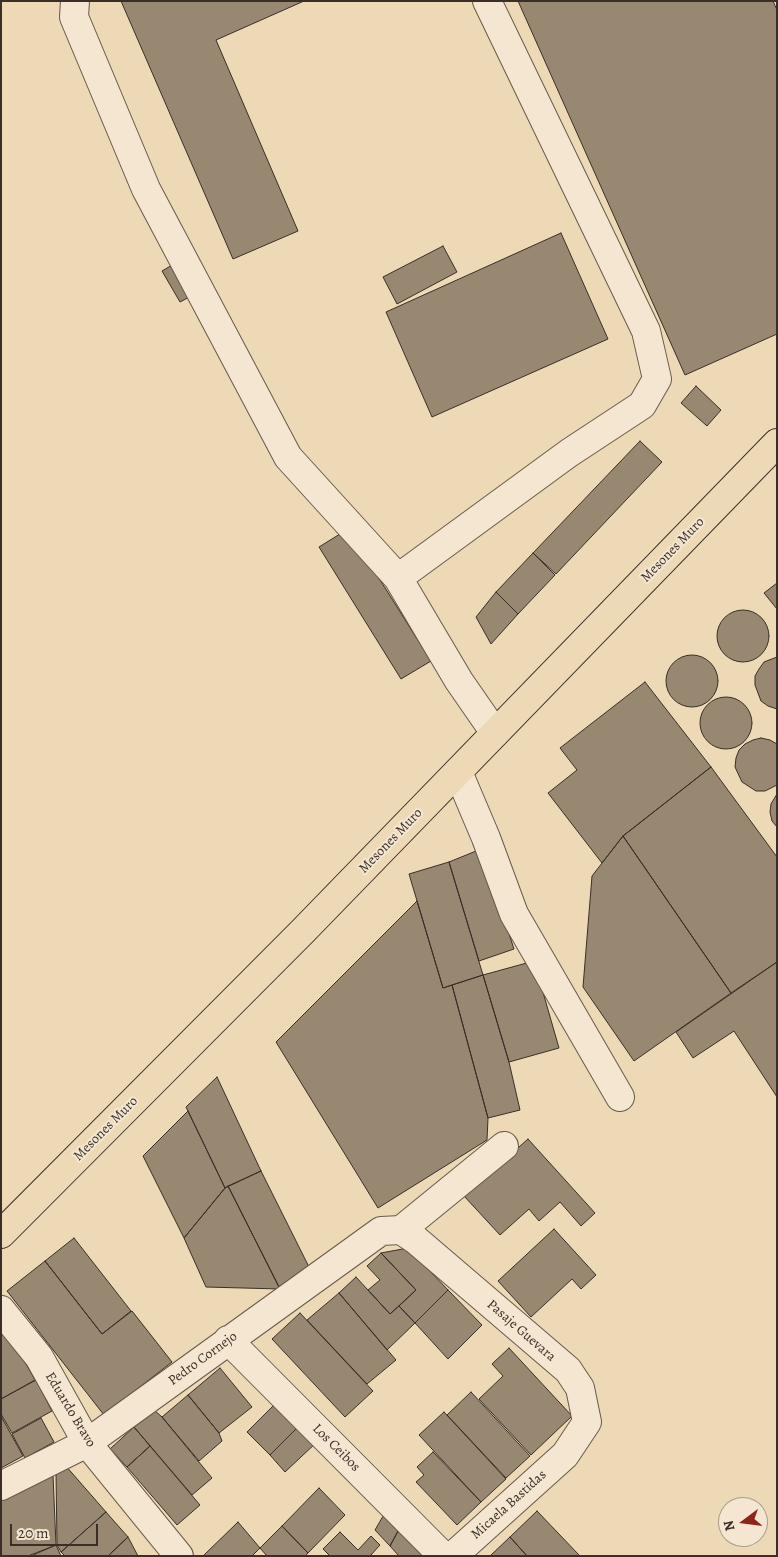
<!DOCTYPE html>
<html>
<head>
<meta charset="utf-8">
<style>
	body { margin:0 }
	#map { position:relative; width:778px; height:1557px; overflow:hidden; background:#eed9b6; font-family:Alegreya,serif }
	canvas { display:block }
	.frame { position:absolute; inset:0; border:2px solid #3a2f27; pointer-events:none }
	.north { position:absolute; left:718px; top:1497px; width:50px; height:50px; box-sizing:border-box; background:#f4e6d0; border:1px solid #aa9d8c; border-radius:50%; rotate:255deg; font-size:14px; font-weight:700; line-height:20px; text-align:center; color:#3a2f27 }
	.north::after { content:''; display:block; margin:auto; width:18px; height:22px; background:#8f2418; clip-path:polygon(50% 0,100% 100%,50% 72%,0 100%) }
	.scale { position:absolute; left:10px; top:1524px; width:88px; height:22px; box-sizing:border-box; border:2px solid #3a2f27; border-top:0; padding-left:6px; font-size:15px; line-height:18px; white-space:nowrap; color:#3a2f27; -webkit-text-stroke:4px #f4e6d0; paint-order:stroke }
</style>
</head>
<body>
<div id="map">
<canvas width="778" height="1557"></canvas>
<div class="frame"></div>
<div class="north">N</div>
<div class="scale">20 m</div>
</div>
<script>
const g = document.querySelector('canvas').getContext('2d');
g.lineJoin = 'round';
function fill(path, color) {
  g.fillStyle = color;
  g.fill(path, 'evenodd');
}
function poly(rows) {
  const path = new Path2D();
  for (const r of rows) {
    if (r.length === 3) {
      path.moveTo(r[0] + r[2], r[1]);
      path.arc(r[0], r[1], r[2], 0, 2 * Math.PI);
      continue;
    }
    path.moveTo(r[0], r[1]);
    for (let i = 2; i < r.length; i += 2) path.lineTo(r[i], r[i + 1]);
  }
  return path;
}
function trace(path, color, width, dash) {
  g.strokeStyle = color;
  g.lineWidth = width;
  g.lineCap = dash ? 'butt' : 'round';
  g.setLineDash(dash || []);
  g.stroke(path);
}
function drawText(font, color, halo, rows, align = 'center') {
  g.font = font + ' Alegreya,serif';
  g.lineWidth = 4;
  g.setLineDash([]);
  g.textBaseline = 'middle';
  g.strokeStyle = halo;
  g.fillStyle = color;
  for (const [text, x, y, turn = 0] of rows) {
    g.save();
    g.translate(x, y);
    g.rotate((+turn || 0) * Math.PI / 180);
    g.textAlign = isNaN(turn) ? turn : align;
    if (halo) g.strokeText(text, 0, 0);
    g.fillText(text, 0, 0);
    g.restore();
  }
}
const building = poly([
	[121,1,304,1,216,40,298,231,233,259,121,1],
	[518,1,773,1,777,10,777,334,685,375,518,1],
	[561,233,608,339,432,417,386,312,561,233],
	[443,246,457,272,397,304,383,277,443,246],
	[179,261,197,293,180,302,162,271,179,261],
	[696,386,721,410,707,426,681,403,696,386],
	[640,441,662,462,556,574,533,553,640,441],
	[348,529,431,661,401,679,319,547,348,529],
	[533,553,555,575,518,614,496,592,533,553],
	[777,583,777,609,764,593,777,583],
	[496,592,518,614,491,644,476,617,496,592],
	[743,636,26],
	[692,681,26],
	[777,657,777,709,768,706,761,701,755,685,755,676,759,669,764,662,777,657],
	[645,682,711,767,623,836,602,863,548,793,577,770,560,748,645,682],
	[726,723,26],
	[761,738,770,740,777,744,777,785,765,791,756,791,742,782,735,767,736,758,739,750,745,744,753,740,761,738],
	[711,767,777,857,777,962,731,993,623,836,711,767],
	[777,794,777,827,772,821,770,812,771,804,777,794],
	[623,836,731,993,634,1061,583,987,592,876,623,836],
	[481,849,514,949,479,961,449,862,481,849],
	[449,862,483,975,443,988,409,874,449,862],
	[417,901,443,988,452,985,488,1118,487,1140,378,1208,276,1042,417,901],
	[534,961,559,1048,509,1062,483,975,534,961],
	[777,962,777,1097,734,1031,693,1058,676,1032,777,962],
	[483,975,509,1062,520,1110,488,1118,452,985,483,975],
	[217,1077,261,1171,225,1188,186,1107,217,1077],
	[188,1111,225,1188,184,1238,143,1156,188,1111],
	[528,1139,595,1213,581,1226,560,1202,539,1221,529,1209,500,1235,464,1196,528,1139],
	[261,1171,312,1273,280,1289,228,1186,261,1171],
	[228,1186,280,1289,206,1287,184,1238,225,1188,228,1186],
	[554,1229,596,1275,581,1289,572,1279,531,1317,498,1281,554,1229],
	[74,1238,131,1311,102,1334,45,1261,74,1238],
	[408,1248,448,1290,415,1323,399,1306,416,1290,381,1253,408,1248],
	[381,1253,416,1290,390,1314,368,1290,380,1280,367,1266,381,1253],
	[45,1261,102,1334,132,1311,172,1362,104,1415,7,1291,45,1261],
	[356,1277,390,1314,399,1306,415,1323,387,1350,339,1293,356,1277],
	[448,1290,482,1325,448,1359,415,1323,448,1290],
	[339,1293,396,1360,367,1384,307,1320,339,1293],
	[300,1313,373,1391,345,1417,272,1339,300,1313],
	[1,1319,35,1380,1,1399,1,1319],
	[509,1348,572,1416,531,1455,479,1399,503,1376,492,1364,509,1348],
	[220,1368,252,1407,219,1433,188,1395,220,1368],
	[36,1380,52,1411,12,1433,1,1414,1,1399,36,1380],
	[471,1392,530,1456,506,1478,447,1415,471,1392],
	[188,1395,219,1433,222,1441,199,1461,162,1417,188,1395],
	[278,1401,301,1424,270,1455,247,1432,278,1401],
	[154,1410,162,1417,212,1478,192,1495,134,1427,154,1410],
	[444,1412,506,1479,481,1502,419,1435,444,1412],
	[1,1416,23,1456,1,1468,1,1416],
	[41,1418,54,1442,25,1458,12,1434,41,1418],
	[301,1424,318,1441,285,1472,270,1455,301,1424],
	[134,1427,150,1446,127,1467,110,1449,134,1427],
	[150,1446,200,1505,177,1525,127,1467,150,1446],
	[433,1452,481,1502,457,1525,416,1482,424,1475,417,1467,433,1452],
	[65,1465,106,1512,61,1552,57,1545,56,1473,65,1465],
	[53,1475,56,1545,28,1556,1,1556,1,1500,53,1475],
	[319,1488,345,1515,308,1553,282,1526,319,1488],
	[386,1511,404,1520,390,1546,375,1530,386,1511],
	[537,1511,580,1556,527,1556,510,1537,537,1511],
	[106,1512,128,1537,108,1556,65,1556,61,1552,106,1512],
	[404,1520,432,1556,399,1556,390,1546,404,1520],
	[238,1522,260,1548,252,1556,203,1556,238,1522],
	[282,1526,308,1553,305,1556,267,1556,260,1548,282,1526],
	[340,1532,358,1550,371,1536,380,1545,370,1556,330,1556,323,1549,340,1532],
	[128,1537,138,1556,108,1556,128,1537],
	[510,1537,527,1556,490,1556,510,1537],
	[56,1545,61,1556,31,1556,56,1545]
]);
fill(building, '#988771');
trace(building, '#3a2f27', 1);
const minor = poly([
	[75,1,74,17,146,189,288,457,398,578,459,681,495,733],
	[398,578,569,453,642,405,657,379,646,331,487,1],
	[458,772,486,838,514,914,620,1097],
	[401,1230,416,1240,568,1370,580,1388,587,1422,565,1455,453,1556],
	[401,1230,504,1146],
	[1,1310,39,1357,87,1443,179,1556],
	[228,1340,443,1556],
	[1,1486,87,1443,381,1231,401,1230]
]);
const highway = poly([
	[1,1234,303,931,777,443]
]);
trace(minor, '#675a4b', 30);
trace(highway, '#3a2f27', 30);
trace(minor, '#f4e6d0', 28);
trace(highway, '#eed9b6', 28);
drawText('14px', '#3a2f27', '#f4e6d0', [
	["Mesones Muro",673,550,-46],
	["Mesones Muro",391,841,-46],
	["Mesones Muro",106,1129,-45],
	["Pasaje Guevara",521,1331,41],
	["Pedro Cornejo",203,1359,-36],
	["Eduardo Bravo",70,1410,59],
	["Los Ceibos",336,1448,45],
	["Micaela Bastidas",509,1505,-42]
]);
</script>
</body>
</html>
